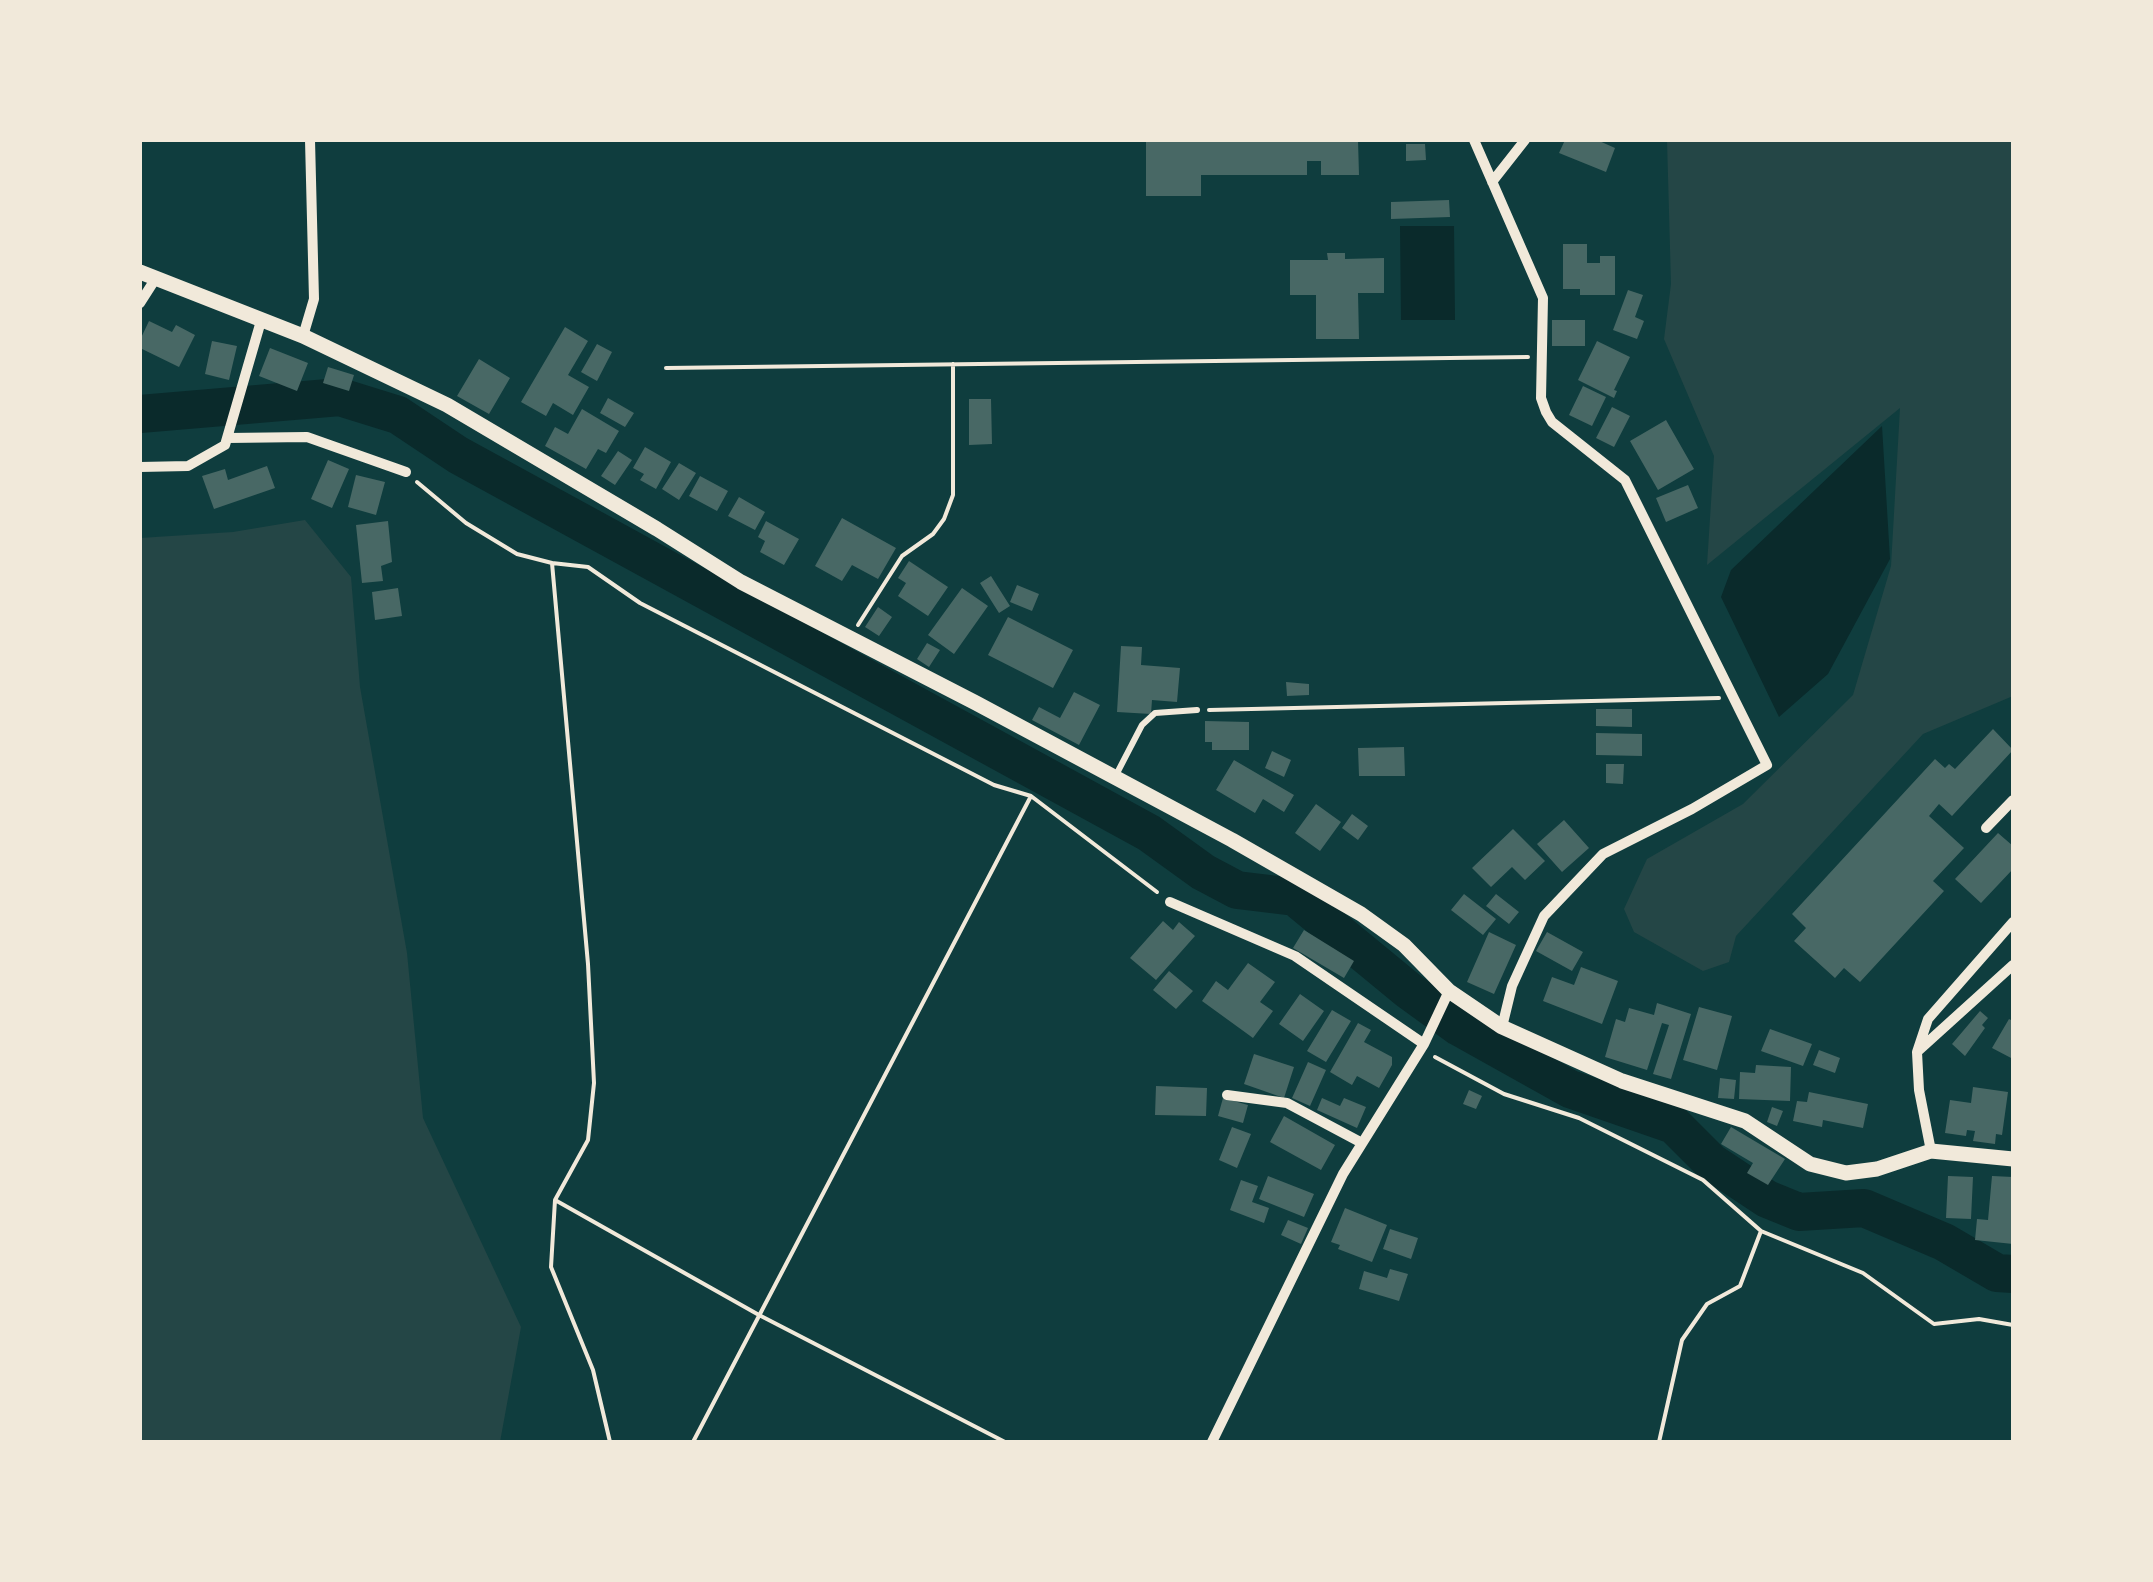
<!DOCTYPE html>
<html>
<head>
<meta charset="utf-8">
<style>
	body { margin:0 }
	#map { position:relative; width:2153px; height:1582px; overflow:hidden; background:#0f3d3e; font-family:"DejaVu Sans",sans-serif }
	canvas { display:block }
	.frame { position:absolute; inset:0; border:142px solid #f1e9da; pointer-events:none }
</style>
</head>
<body>
<div id="map">
<canvas width="2153" height="1582"></canvas>
<div class="frame"></div>
</div>
<script>
const g = document.querySelector('canvas').getContext('2d');
g.lineJoin = 'round';
function fill(path, color) {
  g.fillStyle = color;
  g.fill(path, 'evenodd');
}
function poly(rows) {
  const path = new Path2D();
  for (const r of rows) {
    path.moveTo(r[0], r[1]);
    for (let i = 2; i < r.length; i += 2) path.lineTo(r[i], r[i + 1]);
  }
  return path;
}
function trace(path, color, width, dash) {
  g.strokeStyle = color;
  g.lineWidth = width;
  g.lineCap = dash ? 'butt' : 'round';
  g.setLineDash(dash || []);
  g.stroke(path);
}
fill(poly([
	[1667,140,2013,140,2013,696,1923,734,1736,936,1729,962,1703,971,1634,932,1624,909,1647,859,1743,804,1853,695,1891,566,1900,408,1707,565,1714,456,1664,339,1671,284],
	[305,520,351,577,360,687,407,953,423,1118,521,1327,500,1442,140,1442,140,538,233,532]
]), '#244646');
fill(poly([
	[1400,226,1454,226,1455,320,1401,320],
	[1882,426,1890,559,1828,674,1779,717,1721,597,1731,570]
]), '#0a2a2b');
trace(poly([
	[140,414,340,397,398,415,458,455,1149,833,1203,872,1237,890,1295,897,1408,990,1459,1027,1570,1089,1674,1125,1711,1162,1767,1199,1799,1212,1864,1208,1944,1242,1997,1273,2013,1274]
]), '#0a2a2b', 38);
fill(poly([
	[1146,140,1358,140,1359,175,1321,175,1321,161,1307,161,1307,175,1201,175,1201,196,1146,196],
	[1565,140,1597,140,1615,148,1606,172,1559,153],
	[1406,144,1425,144,1426,160,1406,161],
	[1449,200,1450,217,1391,219,1391,202],
	[1563,244,1587,244,1587,263,1600,263,1600,256,1615,256,1615,295,1580,295,1580,289,1563,289],
	[1327,253,1345,253,1345,259,1384,258,1384,293,1358,293,1359,339,1316,339,1316,295,1290,295,1290,260,1328,260],
	[1628,290,1643,295,1635,317,1644,321,1637,339,1613,330],
	[1552,320,1585,320,1585,346,1552,346],
	[149,321,172,332,176,325,195,335,179,367,140,348,140,340],
	[565,327,588,341,568,375,589,387,573,415,553,403,546,416,521,402],
	[212,341,237,346,229,380,205,374],
	[1597,341,1630,357,1614,390,1617,391,1614,398,1578,380],
	[597,344,612,352,597,381,581,372],
	[270,348,308,363,297,391,259,376],
	[479,359,510,378,489,414,457,396],
	[328,367,354,375,349,391,323,383],
	[1583,386,1606,397,1592,426,1569,415],
	[608,398,634,413,625,427,600,413],
	[969,399,991,399,992,444,969,445],
	[1612,407,1630,416,1614,447,1596,438],
	[582,409,619,431,606,453,598,449,586,469,545,446,555,427,568,434],
	[1666,420,1694,469,1658,490,1630,441],
	[645,447,671,462,656,489,640,480,644,474,633,468],
	[618,451,632,460,615,485,601,476],
	[328,460,349,469,332,508,311,499],
	[679,463,696,473,679,500,662,489],
	[267,466,275,488,214,509,202,476,225,469,228,480],
	[356,475,385,482,376,515,348,507],
	[700,476,728,491,717,511,689,496],
	[1688,485,1698,508,1666,522,1656,498],
	[739,497,765,512,755,530,728,516],
	[842,518,896,548,878,579,852,565,842,581,815,566],
	[388,521,392,562,381,566,383,581,362,583,356,525],
	[766,521,799,539,784,565,760,552,765,541,758,537],
	[909,561,948,587,928,616,898,596,906,583,898,578],
	[991,576,1010,606,999,613,980,583],
	[1017,585,1039,594,1032,611,1010,602],
	[398,588,402,616,375,620,372,592],
	[962,588,988,606,954,654,928,635],
	[878,607,892,617,879,636,865,627],
	[1008,617,1073,650,1053,688,988,655],
	[927,643,940,650,929,667,917,659],
	[1121,646,1142,647,1141,665,1180,668,1177,702,1152,700,1151,714,1117,712],
	[1286,682,1309,684,1309,695,1287,696],
	[1074,692,1100,705,1079,745,1032,720,1039,707,1060,718],
	[1596,709,1632,709,1632,727,1596,726],
	[1205,721,1249,722,1249,750,1212,750,1212,742,1205,742],
	[1993,729,2013,750,1952,816,1939,804,1929,816,1964,848,1933,881,1944,891,1860,982,1844,968,1835,978,1794,941,1806,928,1792,914,1935,759,1945,768,1949,764,1955,769],
	[1596,733,1642,734,1642,756,1596,755],
	[1404,747,1405,776,1359,776,1358,748],
	[1272,751,1291,760,1284,777,1265,768],
	[1234,760,1294,795,1284,812,1263,799,1255,813,1216,790],
	[1606,764,1624,764,1623,784,1606,783],
	[1316,804,1341,822,1320,851,1295,833],
	[1352,814,1368,826,1358,840,1342,828],
	[1564,820,1589,848,1562,872,1537,844],
	[1513,829,1545,861,1525,880,1512,867,1491,887,1472,868],
	[1998,833,2013,846,2013,869,1981,903,1955,879],
	[1464,894,1496,919,1483,935,1451,910],
	[1496,894,1519,912,1509,924,1486,906],
	[1163,921,1173,930,1179,922,1195,936,1156,980,1130,958],
	[1304,930,1354,961,1344,978,1293,948],
	[1489,932,1516,945,1494,994,1467,982],
	[1547,932,1583,952,1572,971,1536,951],
	[1248,963,1275,982,1260,1002,1273,1011,1253,1038,1202,1001,1216,981,1228,990],
	[1581,967,1618,981,1602,1024,1543,1001,1552,977,1574,985],
	[1169,971,1193,991,1176,1009,1153,990],
	[1300,994,1324,1011,1303,1041,1279,1024],
	[1657,1003,1691,1014,1671,1079,1653,1074,1669,1025,1662,1023,1647,1070,1605,1057,1616,1019,1625,1022,1629,1008,1654,1015],
	[1699,1007,1732,1016,1717,1070,1683,1060],
	[1332,1010,1351,1021,1326,1062,1307,1051],
	[1980,1011,1988,1018,1982,1025,1985,1028,1965,1056,1952,1044],
	[2009,1019,2013,1021,2013,1059,1992,1048],
	[1358,1023,1371,1030,1364,1042,1392,1057,1392,1065,1379,1088,1357,1076,1352,1085,1330,1072],
	[1770,1029,1812,1044,1803,1066,1761,1051],
	[1819,1050,1840,1058,1835,1073,1813,1065],
	[1254,1054,1294,1067,1284,1098,1244,1084],
	[1308,1062,1326,1070,1310,1106,1292,1098],
	[1756,1065,1791,1067,1790,1101,1739,1099,1740,1072,1755,1073],
	[1720,1078,1736,1080,1734,1099,1718,1098],
	[1156,1086,1207,1088,1206,1116,1155,1115],
	[1973,1087,2008,1092,2002,1135,1996,1134,1995,1144,1973,1141,1975,1131,1967,1130,1966,1136,1945,1133,1950,1100,1971,1103],
	[1469,1090,1482,1096,1476,1109,1463,1104],
	[1809,1092,1868,1104,1863,1128,1823,1120,1822,1127,1793,1121,1797,1101,1807,1102],
	[1223,1098,1248,1105,1243,1123,1218,1116],
	[1322,1098,1340,1106,1344,1098,1366,1107,1357,1128,1317,1110],
	[1772,1107,1783,1111,1777,1126,1767,1122],
	[1284,1116,1335,1145,1321,1170,1270,1142],
	[1232,1127,1251,1134,1237,1168,1219,1160],
	[1731,1127,1785,1159,1768,1185,1747,1173,1753,1163,1721,1144],
	[1268,1176,1314,1194,1304,1217,1259,1199],
	[1948,1176,1973,1177,1971,1219,1946,1218],
	[1992,1176,2013,1177,2013,1244,1975,1240,1977,1219,1988,1220],
	[1241,1180,1258,1186,1252,1202,1269,1208,1264,1223,1230,1210],
	[1345,1208,1387,1225,1372,1262,1338,1249,1340,1245,1331,1242],
	[1288,1220,1308,1228,1301,1244,1281,1235],
	[1390,1229,1418,1238,1411,1259,1383,1249],
	[1390,1269,1408,1274,1399,1301,1359,1289,1364,1271,1387,1278]
]), '#486865');
trace(poly([
	[666,368,1528,357],
	[417,482,466,523,517,554,552,563,588,964,594,1083,588,1140,555,1200,759,1315,1005,1442],
	[552,563,588,567,640,603,994,785,1031,796,1157,892],
	[858,625,902,556,933,534,944,519,953,495,953,364],
	[1209,710,1719,698],
	[1435,1057,1504,1094,1579,1118,1703,1180,1761,1231,1863,1273,1934,1324,1979,1319,2013,1325],
	[555,1200,551,1267,593,1370,610,1442],
	[693,1442,1031,796],
	[1659,1442,1682,1340,1707,1304,1740,1286,1761,1231]
]), '#f1e9da', 4);
trace(poly([
	[1115,777,1142,725,1155,713,1197,710]
]), '#f1e9da', 6);
trace(poly([
	[1474,140,1543,298,1541,398,1546,412,1552,422,1625,480,1767,765,1692,809,1603,854,1544,916,1512,986,1502,1027],
	[1492,182,1525,140],
	[140,303,156,278],
	[303,336,314,299,310,140],
	[228,438,307,437,406,472],
	[140,467,188,466,225,445,261,321],
	[1986,828,2013,800],
	[1170,902,1295,956,1424,1044],
	[1918,1051,2013,965],
	[1227,1095,1287,1103,1362,1143],
	[1931,1151,1919,1090,1917,1052,1928,1019,2013,922],
	[1212,1442,1343,1174,1424,1044,1449,991]
]), '#f1e9da', 10);
trace(poly([
	[140,272,303,336,447,405,657,529,741,582,976,703,1232,840,1361,914,1404,945,1449,991,1502,1027,1622,1081,1745,1121,1810,1164,1846,1173,1877,1169,1931,1151,2013,1159]
]), '#f1e9da', 15);
</script>
</body>
</html>
